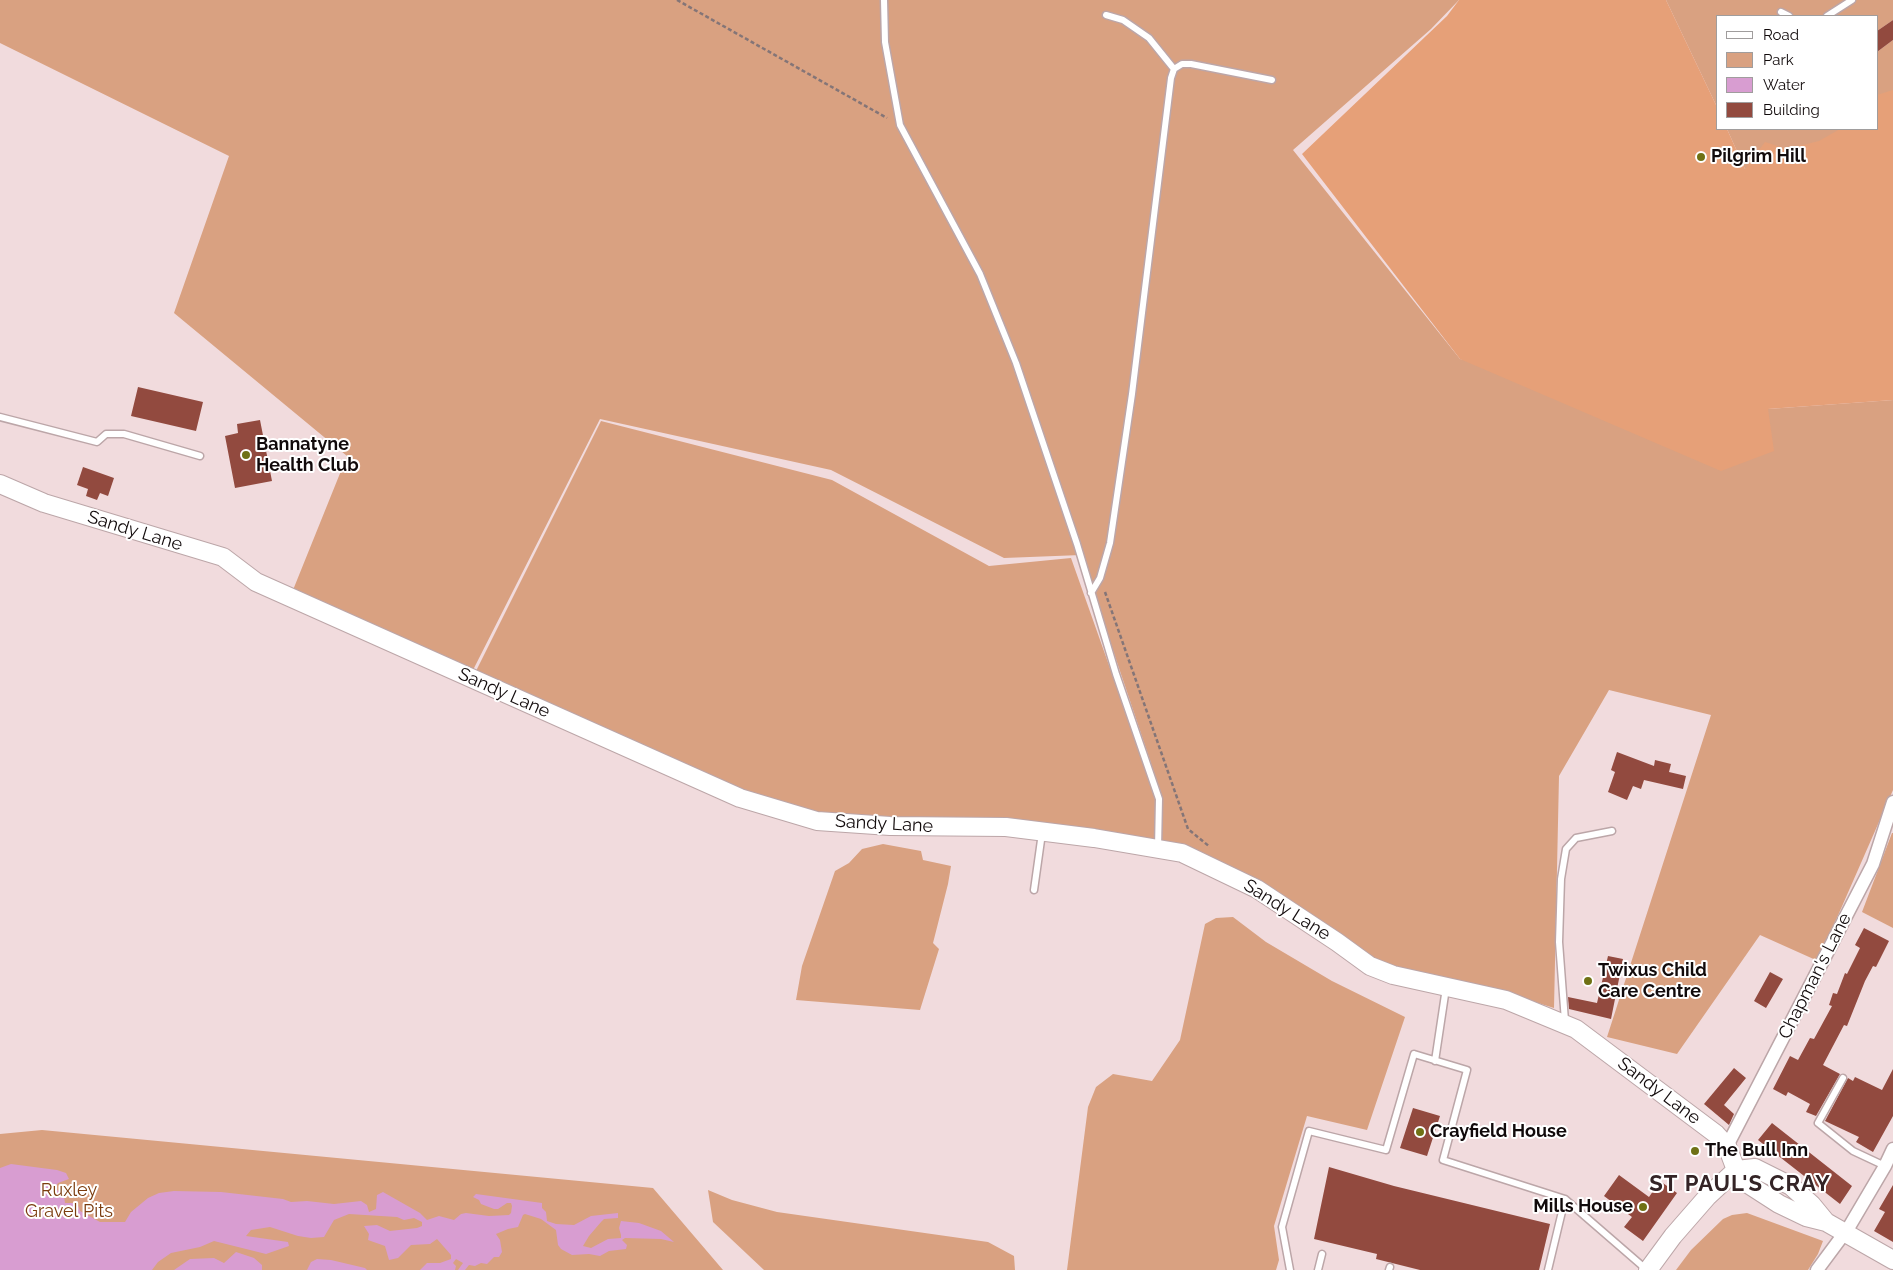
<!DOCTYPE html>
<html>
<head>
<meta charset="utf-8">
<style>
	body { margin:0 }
	#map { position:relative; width:1893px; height:1270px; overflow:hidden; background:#f1dbdd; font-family:Raleway,sans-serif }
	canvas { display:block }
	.legend { position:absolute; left:1716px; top:15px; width:162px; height:115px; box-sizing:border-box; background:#fff; border:1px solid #a09d9d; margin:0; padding:6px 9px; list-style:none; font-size:15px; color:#110a0b }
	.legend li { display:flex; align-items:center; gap:10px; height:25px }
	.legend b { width:25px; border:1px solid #a09d9d }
</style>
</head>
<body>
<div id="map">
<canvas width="1893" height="1270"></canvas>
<ul class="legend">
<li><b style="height:6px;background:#fff"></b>Road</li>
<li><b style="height:14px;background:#d9a181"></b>Park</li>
<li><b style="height:14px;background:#d89dd1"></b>Water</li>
<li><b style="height:14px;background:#924a3f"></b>Building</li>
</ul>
</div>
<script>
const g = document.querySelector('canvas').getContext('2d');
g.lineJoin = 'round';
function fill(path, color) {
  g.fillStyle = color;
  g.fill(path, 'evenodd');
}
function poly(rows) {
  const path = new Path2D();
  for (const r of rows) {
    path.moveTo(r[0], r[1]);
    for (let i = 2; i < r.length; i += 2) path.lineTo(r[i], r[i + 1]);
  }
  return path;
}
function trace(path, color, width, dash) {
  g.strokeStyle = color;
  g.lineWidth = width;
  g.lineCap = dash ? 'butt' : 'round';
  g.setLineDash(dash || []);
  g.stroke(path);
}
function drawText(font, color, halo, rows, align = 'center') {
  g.font = font + ' Raleway,sans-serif';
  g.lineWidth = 4;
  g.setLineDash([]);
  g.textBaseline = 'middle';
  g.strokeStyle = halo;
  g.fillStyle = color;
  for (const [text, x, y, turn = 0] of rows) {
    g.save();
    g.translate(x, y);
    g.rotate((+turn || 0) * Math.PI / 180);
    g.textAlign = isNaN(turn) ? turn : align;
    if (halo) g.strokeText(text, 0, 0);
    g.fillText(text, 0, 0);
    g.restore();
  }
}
fill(poly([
	[0,0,1459,0,1431,29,1293,150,1460,359,1768,409,1893,400,1893,790,1818,961,1760,935,1677,1054,1607,1037,1711,715,1609,690,1559,776,1554,1008,1506,993,1393,974,1162,844,1162,796,1081,555,1004,558,831,470,600,419,471,674,293,590,347,456,174,313,229,156,0,43],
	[1666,0,1893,0,1893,20,1877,31,1877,16,1717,16,1717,107],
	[1893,40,1893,125,1745,169,1727,129,1877,129,1877,52],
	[601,421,832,480,989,566,1071,558,1156,798,1154,844,817,819,740,796,473,677],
	[1892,833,1893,833,1893,928,1862,912],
	[883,844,921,851,923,860,951,866,948,884,933,943,939,949,920,1010,796,1000,802,966,835,871,849,863,862,849],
	[1233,917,1266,942,1332,981,1405,1017,1367,1130,1307,1116,1274,1226,1279,1260,1276,1270,1067,1270,1088,1107,1096,1087,1113,1074,1152,1081,1180,1040,1205,924,1216,918],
	[42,1130,653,1188,723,1270,0,1270,0,1134],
	[708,1190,732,1200,777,1212,988,1242,1014,1256,1015,1270,764,1270,713,1222],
	[1747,1213,1823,1241,1818,1254,1808,1270,1676,1270,1691,1250,1723,1219,1732,1215]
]), '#d9a181');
fill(poly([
	[1459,0,1666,0,1717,107,1717,129,1727,129,1745,169,1765,142,1787,149,1819,141,1840,129,1877,129,1877,95,1893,90,1893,400,1768,409,1774,451,1721,471,1460,359,1302,154,1447,16]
]), '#e6a078');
fill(poly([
	[11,1164,57,1170,66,1173,69,1179,58,1183,56,1186,56,1189,64,1196,65,1203,77,1203,80,1211,100,1222,125,1222,131,1212,148,1198,159,1193,174,1191,221,1192,283,1199,291,1202,307,1201,334,1204,361,1201,367,1205,369,1212,376,1209,377,1195,383,1192,420,1213,427,1220,439,1216,454,1220,461,1214,466,1213,489,1216,509,1215,511,1213,512,1206,511,1203,507,1203,498,1209,494,1209,481,1204,479,1200,473,1197,476,1194,542,1203,542,1208,546,1212,547,1221,556,1224,574,1225,591,1216,618,1213,618,1218,604,1219,601,1222,589,1236,583,1246,591,1248,608,1239,621,1238,621,1235,619,1228,621,1221,639,1223,661,1231,674,1242,661,1239,625,1238,622,1240,627,1245,626,1249,609,1251,600,1256,589,1254,572,1255,561,1249,558,1245,556,1230,541,1219,525,1214,523,1215,518,1227,508,1229,496,1234,500,1240,502,1252,499,1257,494,1257,487,1264,481,1263,475,1266,469,1265,465,1270,458,1270,463,1263,456,1259,453,1263,456,1266,455,1270,420,1270,427,1263,440,1263,451,1259,451,1255,437,1239,430,1244,411,1245,398,1258,389,1260,385,1246,368,1240,369,1234,364,1226,377,1225,390,1231,417,1228,422,1226,422,1222,414,1218,404,1220,397,1217,349,1214,334,1220,324,1237,311,1238,298,1236,270,1227,251,1230,246,1236,288,1242,289,1246,266,1254,214,1241,200,1247,171,1253,158,1262,152,1270,0,1270,0,1168],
	[236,1252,254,1258,262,1265,262,1270,174,1270,190,1259,214,1258,224,1263],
	[317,1259,331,1260,365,1268,367,1270,307,1270,311,1262]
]), '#d89dd1');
fill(poly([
	[1893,20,1893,40,1877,52,1877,31],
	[138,387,203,402,196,431,131,416],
	[260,420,272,481,235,488,225,436,238,433,237,424],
	[83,467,114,478,108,496,100,493,97,500,86,496,88,489,77,485],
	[1617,752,1654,766,1655,760,1671,764,1669,772,1686,776,1683,789,1644,780,1641,789,1633,786,1627,800,1608,792,1615,772,1611,770],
	[1864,928,1889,941,1876,967,1873,966,1865,981,1847,1026,1844,1025,1823,1065,1840,1074,1816,1116,1806,1112,1810,1104,1788,1092,1786,1096,1773,1089,1790,1056,1798,1060,1810,1038,1814,1039,1832,1006,1829,1005,1833,993,1837,994,1845,973,1847,974,1860,948,1855,945],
	[1608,956,1623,959,1611,1019,1569,1009,1568,997,1597,1003],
	[1770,972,1783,979,1766,1008,1754,1001],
	[1734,1068,1746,1078,1724,1105,1734,1114,1729,1125,1704,1104],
	[1893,1069,1893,1116,1873,1152,1856,1142,1859,1137,1825,1121,1848,1078,1853,1081,1855,1077,1882,1090],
	[1413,1108,1440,1116,1427,1156,1400,1148],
	[1772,1123,1852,1186,1840,1204,1758,1140],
	[1329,1167,1394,1186,1550,1224,1539,1270,1420,1270,1376,1259,1377,1254,1314,1239],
	[1619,1175,1649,1197,1660,1181,1677,1193,1643,1241,1624,1227,1632,1217,1604,1196],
	[1893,1185,1893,1242,1874,1231,1885,1212,1879,1209]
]), '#924a3f');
const lane = poly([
	[884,0,885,42,900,125,980,274,1016,363,1077,544,1116,674,1159,799,1158,848],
	[1781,12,1789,16],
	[1106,15,1123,20,1149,38,1174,69],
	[1827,16,1852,0],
	[0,417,97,442,106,434,124,434,200,456],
	[1091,593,1100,578,1110,543,1132,394,1171,78,1174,69,1182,64,1191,64,1272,80],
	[1034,890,1042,833],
	[1565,1021,1559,942,1561,879,1566,849,1576,838,1612,831],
	[1435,1061,1446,988],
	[1843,1078,1818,1123,1853,1151,1885,1166],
	[1290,1270,1282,1227,1309,1131,1386,1150,1414,1054,1467,1070,1443,1160,1565,1199,1647,1270],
	[1318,1270,1322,1254],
	[1389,1270,1390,1267],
	[1548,1270,1565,1199]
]);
const street = poly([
	[1727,1146,1873,864,1893,802],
	[1817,1270,1849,1227,1885,1166,1893,1149]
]);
const secondary = poly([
	[0,484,44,503,223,557,256,582,740,798,817,821,890,826,1006,827,1094,838,1182,853,1257,889,1337,942,1370,966,1393,975,1506,1000,1576,1029,1716,1134,1727,1146,1736,1170,1748,1184,1779,1204,1806,1217,1826,1222,1893,1260],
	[1648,1270,1673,1236,1707,1197,1736,1170,1755,1168,1791,1186,1812,1205,1826,1222]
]);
trace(lane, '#bca6a8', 9);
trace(street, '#bca6a8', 15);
trace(secondary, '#bca6a8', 20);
trace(poly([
	[677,0,887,118],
	[1105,592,1188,829,1210,847]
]), '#847577', 2.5, [4, 2.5]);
trace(lane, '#fff', 6);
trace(street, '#fff', 12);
trace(secondary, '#fff', 18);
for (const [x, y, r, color] of [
	[1701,157,5,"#6f7115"],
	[246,455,5,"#6f7115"],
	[1588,981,5,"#6f7115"],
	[1420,1132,5,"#6f7115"],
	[1695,1151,5,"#6f7115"],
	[1643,1207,5,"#6f7115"]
]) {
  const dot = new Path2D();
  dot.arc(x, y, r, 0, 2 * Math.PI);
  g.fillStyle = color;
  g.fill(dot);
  trace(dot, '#fff', 2);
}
drawText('bold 18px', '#110a0b', '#fff', [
	["Pilgrim Hill",1711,157],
	["Bannatyne",256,445],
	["Health Club",256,466],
	["Twixus Child",1598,971],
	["Care Centre",1598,992],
	["Crayfield House",1430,1132],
	["The Bull Inn",1705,1151],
	["Mills House",1633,1207,"right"]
], 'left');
drawText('18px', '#110a0b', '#fff', [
	["Sandy Lane",135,531,17],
	["Sandy Lane",504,693,24],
	["Sandy Lane",884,824,3],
	["Sandy Lane",1287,910,32],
	["Chapman's Lane",1815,976,-63],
	["Sandy Lane",1659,1091,37]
]);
drawText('18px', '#7b3c0e', '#fff', [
	["Ruxley",69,1191],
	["Gravel Pits",69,1212]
]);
g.letterSpacing = '1px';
drawText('bold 22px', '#342426', '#fff', [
	["ST PAUL'S CRAY",1740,1184]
]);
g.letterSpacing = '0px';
</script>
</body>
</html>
